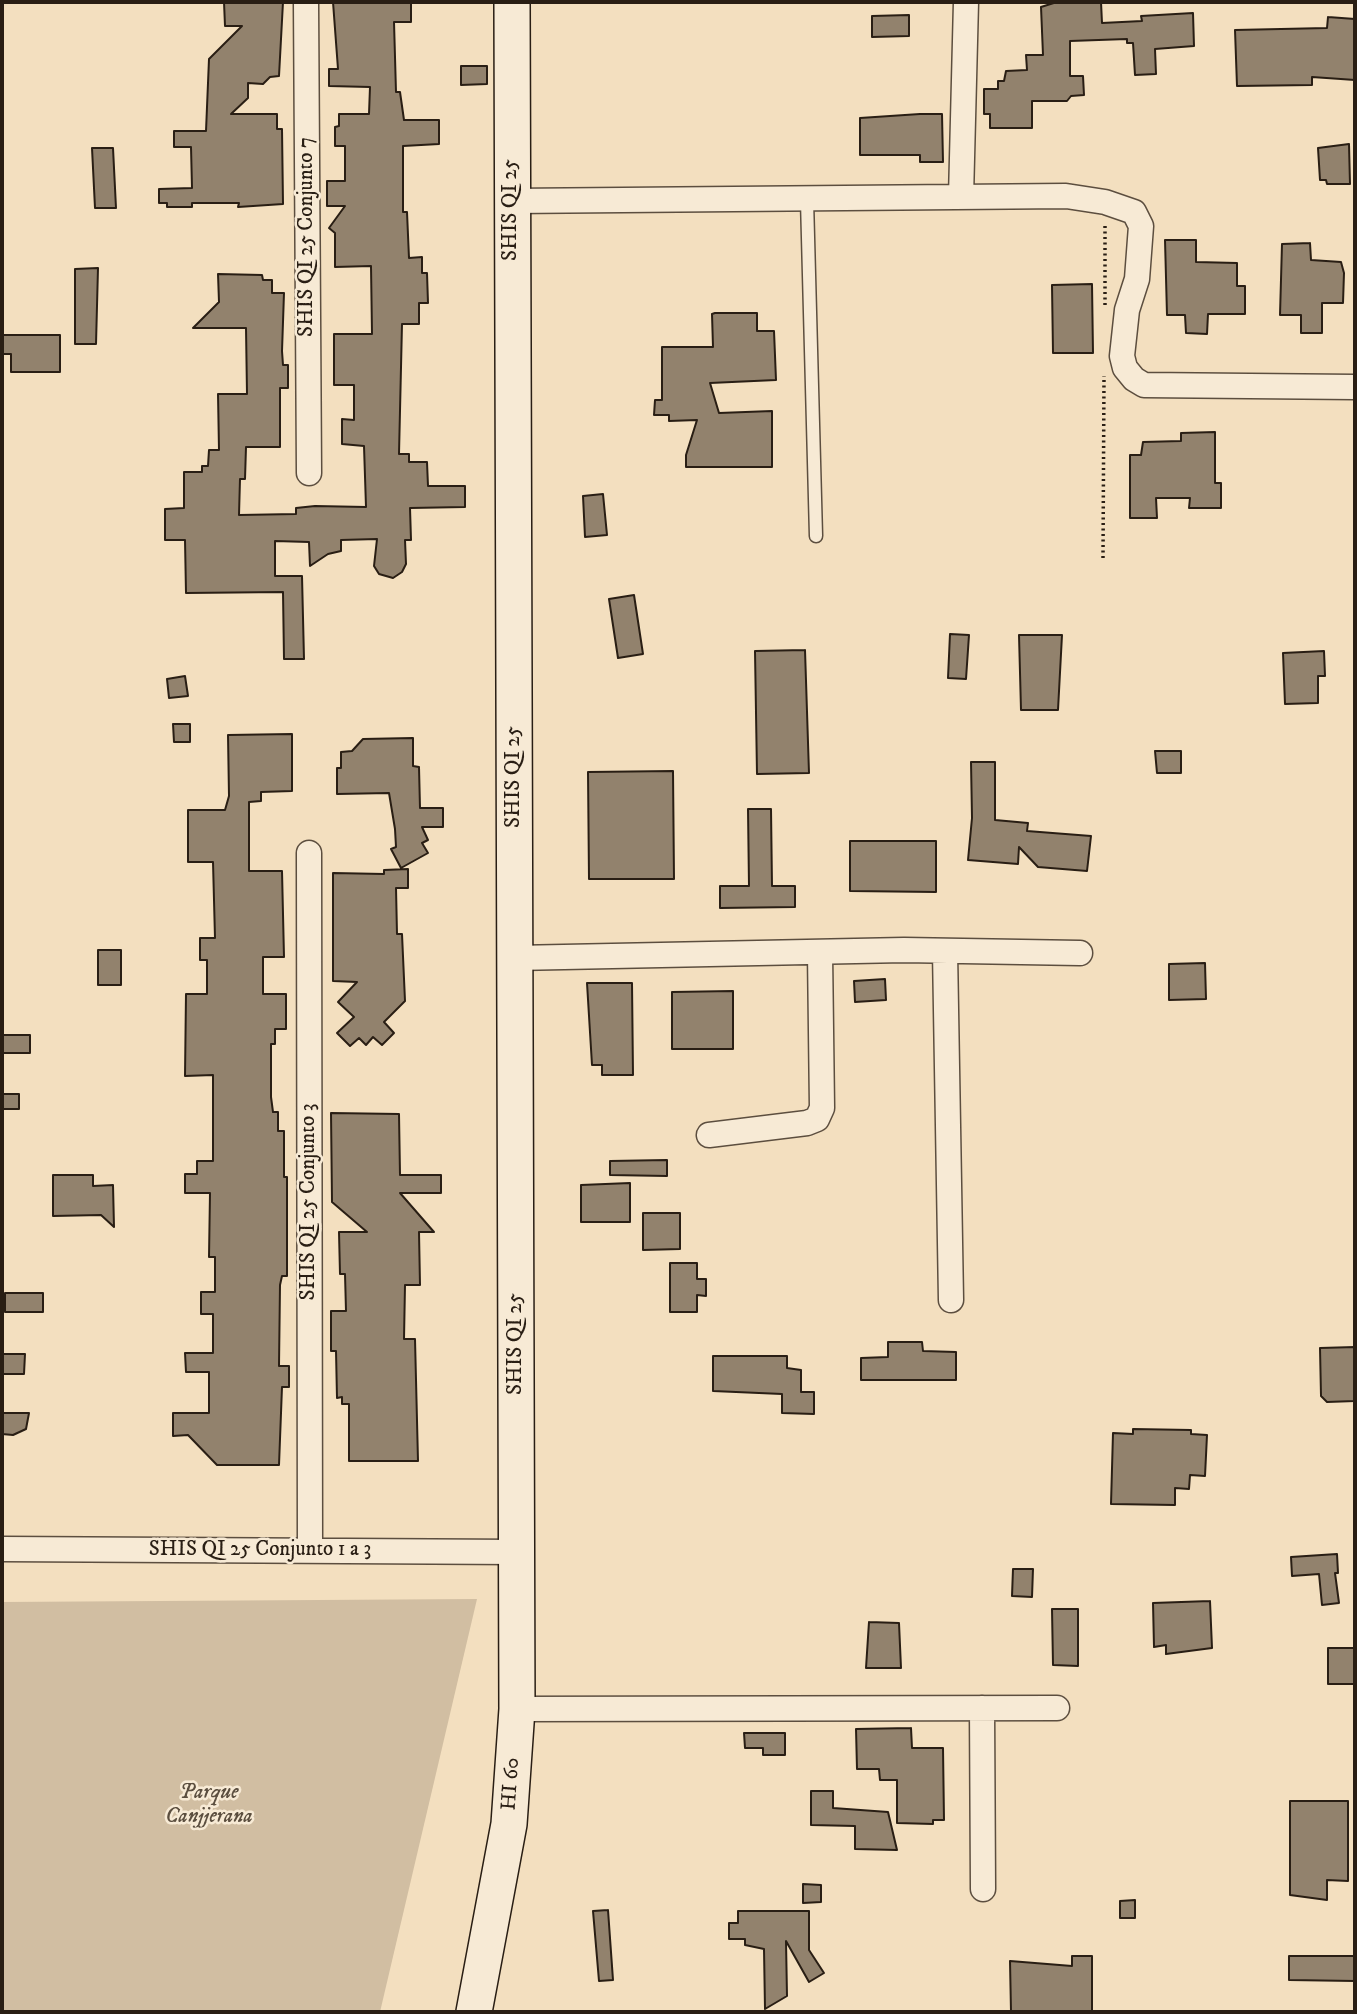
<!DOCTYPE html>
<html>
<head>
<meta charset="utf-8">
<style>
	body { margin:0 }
	#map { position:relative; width:1357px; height:2014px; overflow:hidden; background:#f3dfbf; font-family:"IM FELL DW Pica",serif }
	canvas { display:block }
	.frame { position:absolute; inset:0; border:4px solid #291e14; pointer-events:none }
</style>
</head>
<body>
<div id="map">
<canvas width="1357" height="2014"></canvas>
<div class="frame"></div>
</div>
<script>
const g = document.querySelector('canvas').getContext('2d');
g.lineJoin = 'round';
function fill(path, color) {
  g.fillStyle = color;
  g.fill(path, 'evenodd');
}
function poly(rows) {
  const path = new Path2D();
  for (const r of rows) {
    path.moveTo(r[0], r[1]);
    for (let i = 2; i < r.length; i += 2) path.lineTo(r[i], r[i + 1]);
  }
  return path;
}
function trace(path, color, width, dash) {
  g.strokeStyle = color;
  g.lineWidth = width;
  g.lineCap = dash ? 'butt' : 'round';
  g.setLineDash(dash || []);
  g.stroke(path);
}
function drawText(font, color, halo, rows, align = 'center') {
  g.font = font + ' "IM FELL DW Pica",serif';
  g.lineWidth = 5;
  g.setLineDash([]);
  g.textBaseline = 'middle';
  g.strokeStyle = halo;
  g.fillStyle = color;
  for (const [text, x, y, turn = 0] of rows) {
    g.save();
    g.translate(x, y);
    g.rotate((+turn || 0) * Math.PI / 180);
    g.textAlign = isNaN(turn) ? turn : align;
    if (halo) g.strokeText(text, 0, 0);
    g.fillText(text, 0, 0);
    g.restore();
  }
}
fill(poly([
	[477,1599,380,2012,2,2012,2,1602]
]), '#d1bea2');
const building = poly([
	[224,2,283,2,279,76,270,77,263,84,248,83,248,98,231,114,277,114,277,129,282,129,283,204,238,207,239,203,192,203,192,207,167,207,167,203,159,203,159,189,192,188,191,147,174,147,174,131,206,131,209,59,242,26,225,26,224,2],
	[333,2,411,2,411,22,394,22,396,92,400,92,404,120,439,120,439,144,403,146,403,212,407,212,409,258,422,257,422,273,427,273,428,303,419,303,419,324,402,324,399,454,409,454,409,462,427,462,428,486,465,486,465,507,410,508,411,540,405,540,406,564,402,572,393,578,379,574,374,566,377,539,341,540,341,551,328,554,310,566,309,542,275,541,275,576,302,576,304,659,284,659,283,592,186,593,185,540,165,540,165,509,184,508,184,472,202,472,202,466,208,466,209,450,219,450,218,394,247,394,246,328,193,328,219,302,218,274,262,275,263,280,272,280,272,293,284,293,282,351,283,365,288,365,288,388,280,388,280,447,246,447,245,479,240,479,239,515,296,514,296,508,315,506,366,507,364,446,342,444,342,419,354,420,354,385,334,385,334,334,372,334,371,266,335,267,335,233,329,228,345,206,327,206,327,181,345,181,345,146,335,146,335,127,339,126,339,114,369,114,370,87,329,86,329,69,338,69,333,2],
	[1057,2,1101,2,1102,23,1142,21,1141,16,1193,13,1194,46,1155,49,1156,74,1135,75,1133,43,1127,43,1127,39,1070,41,1070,76,1083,76,1084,95,1071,96,1067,101,1032,101,1032,128,990,128,990,114,984,114,984,89,998,89,998,81,1004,81,1006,71,1027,70,1026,55,1043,55,1041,7,1057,2],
	[909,15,909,36,872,37,872,16,909,15],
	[1328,17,1355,19,1355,80,1312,77,1312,85,1237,86,1235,30,1327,28,1328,17],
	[461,66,487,66,487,84,461,85,461,66],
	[920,114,942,114,943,162,920,162,920,155,860,155,860,118,920,114],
	[1349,144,1350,184,1327,184,1326,180,1320,180,1318,148,1349,144],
	[92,148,113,148,116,208,95,208,92,148],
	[1165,240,1196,240,1196,262,1237,263,1237,286,1245,286,1245,314,1208,314,1207,334,1186,333,1185,315,1167,315,1165,240],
	[1310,243,1311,260,1341,262,1344,273,1343,303,1322,303,1322,333,1301,333,1301,315,1280,315,1282,244,1310,243],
	[98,268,96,344,75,344,75,269,98,268],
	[1092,284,1093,353,1053,353,1052,285,1092,284],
	[715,313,757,313,757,331,774,331,776,380,710,383,719,413,772,411,772,467,686,467,686,455,697,420,669,421,669,415,654,415,655,400,662,400,662,347,713,347,712,314,715,313],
	[2,335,60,335,60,372,11,372,11,354,2,354,2,335],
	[1215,432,1215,483,1221,483,1221,508,1189,508,1190,498,1156,498,1157,518,1130,518,1130,455,1141,455,1143,442,1181,441,1181,433,1215,432],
	[603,494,607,535,585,537,583,496,603,494],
	[634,595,643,654,618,658,609,599,634,595],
	[950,634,969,635,966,679,948,678,950,634],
	[1019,635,1062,635,1058,710,1021,710,1019,635],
	[805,650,809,773,757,774,755,651,805,650],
	[1324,651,1325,676,1318,676,1318,703,1285,704,1283,653,1324,651],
	[185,676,188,696,169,698,167,679,185,676],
	[173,724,190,724,190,742,174,742,173,724],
	[292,734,292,791,261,792,261,801,249,802,249,871,282,871,284,957,263,957,263,994,286,994,286,1029,275,1029,275,1044,271,1044,271,1097,273,1112,278,1112,278,1131,284,1131,284,1177,287,1177,287,1276,282,1276,280,1285,279,1366,289,1366,289,1387,282,1387,279,1465,217,1465,188,1435,173,1436,173,1413,209,1413,209,1372,186,1372,185,1353,213,1353,213,1314,201,1314,201,1292,215,1292,215,1257,209,1257,210,1193,185,1193,185,1174,197,1174,197,1161,213,1161,213,1075,185,1076,186,994,207,994,207,960,200,960,200,938,215,938,213,862,188,862,188,810,225,810,229,796,228,735,292,734],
	[413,738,413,766,419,767,420,808,443,808,443,827,422,827,428,840,422,843,428,853,401,868,391,849,396,847,395,829,389,793,337,794,337,768,341,768,341,752,352,751,363,739,413,738],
	[1155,751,1181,751,1181,773,1157,773,1155,751],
	[971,762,995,762,995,820,1028,823,1027,831,1091,836,1087,871,1038,867,1019,847,1018,864,968,860,972,818,971,762],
	[673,771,674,879,589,879,588,772,673,771],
	[748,809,771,809,772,886,795,886,795,907,720,908,720,886,749,886,748,809],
	[850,841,936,841,936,892,850,891,850,841],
	[408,869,408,888,396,888,397,934,402,934,405,1001,384,1022,394,1033,382,1045,373,1037,366,1045,359,1038,350,1046,337,1033,354,1017,338,1002,357,982,333,981,333,873,384,874,384,870,408,869],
	[98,950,121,950,121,985,98,985,98,950],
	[1205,963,1206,999,1169,1000,1169,964,1205,963],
	[885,979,886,1000,855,1002,854,981,885,979],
	[587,983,632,983,633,1075,602,1075,602,1065,592,1065,587,983],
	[733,991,733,1049,672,1049,672,992,733,991],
	[2,1035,30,1035,30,1053,2,1053,2,1035],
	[2,1094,19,1094,19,1109,2,1109,2,1094],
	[331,1113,399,1114,400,1175,441,1175,441,1193,400,1193,434,1232,419,1232,420,1285,405,1285,404,1339,415,1339,418,1461,349,1461,349,1404,342,1404,342,1397,337,1398,336,1351,331,1351,331,1311,346,1311,345,1274,340,1274,339,1232,367,1232,332,1202,331,1113],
	[667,1160,667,1176,610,1175,610,1161,667,1160],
	[53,1175,93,1175,93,1186,113,1185,114,1227,101,1215,53,1216,53,1175],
	[630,1183,630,1222,581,1222,581,1185,630,1183],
	[643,1213,680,1213,680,1249,643,1250,643,1213],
	[670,1263,697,1263,697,1279,706,1279,706,1296,697,1295,697,1312,670,1312,670,1263],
	[5,1293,43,1293,43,1312,5,1312,5,1293],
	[888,1342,922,1342,923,1351,956,1352,956,1380,861,1380,861,1358,888,1357,888,1342],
	[1355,1347,1355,1401,1327,1402,1321,1396,1320,1348,1355,1347],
	[2,1354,25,1354,24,1374,2,1374,2,1354],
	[713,1356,787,1356,787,1368,801,1370,801,1392,814,1392,814,1414,782,1413,782,1394,713,1391,713,1356],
	[2,1413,29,1413,26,1429,13,1435,2,1434,2,1413],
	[1133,1429,1191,1430,1191,1434,1207,1435,1205,1476,1190,1475,1189,1489,1175,1488,1175,1505,1111,1504,1113,1433,1133,1434,1133,1429],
	[1337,1554,1338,1573,1335,1573,1339,1603,1322,1605,1319,1574,1292,1576,1291,1557,1337,1554],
	[1013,1569,1033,1569,1032,1597,1012,1596,1013,1569],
	[1210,1601,1212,1648,1166,1654,1166,1645,1154,1647,1153,1603,1210,1601],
	[1052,1609,1078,1609,1078,1666,1053,1665,1052,1609],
	[869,1622,899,1623,901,1668,866,1668,869,1622],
	[1328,1648,1355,1648,1355,1684,1328,1684,1328,1648],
	[911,1728,912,1748,943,1748,944,1820,933,1820,933,1824,897,1823,897,1780,880,1780,879,1769,857,1769,856,1729,911,1728],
	[744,1733,785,1733,785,1755,763,1755,763,1748,745,1748,744,1733],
	[811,1791,833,1791,833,1808,888,1812,897,1850,855,1849,855,1826,811,1825,811,1791],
	[1290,1801,1348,1801,1348,1881,1327,1880,1327,1900,1290,1895,1290,1801],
	[803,1884,821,1885,821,1902,803,1903,803,1884],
	[1135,1900,1135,1918,1120,1918,1120,1901,1135,1900],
	[608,1910,613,1980,599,1981,593,1911,608,1910],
	[738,1911,809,1911,809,1950,824,1973,809,1982,786,1941,787,1996,765,2009,764,1949,745,1945,745,1939,729,1939,729,1923,738,1923,738,1911],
	[1072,1956,1092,1956,1092,2012,1011,2012,1010,1961,1072,1966,1072,1956],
	[1289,1956,1355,1956,1355,1981,1289,1980,1289,1956]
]);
fill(building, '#92826d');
trace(building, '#291e14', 2);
const lane = poly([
	[807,200,816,536]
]);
const street = poly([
	[306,2,309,473],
	[961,197,966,2],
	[512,201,1066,196,1105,202,1134,212,1141,226,1137,279,1127,310,1122,356,1125,368,1134,379,1144,385,1355,387],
	[309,853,310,1551],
	[945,951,951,1300],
	[515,958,904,950,1080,953],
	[709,1135,807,1123,817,1119,822,1108,820,953],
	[2,1549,518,1552],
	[982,1708,983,1889],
	[517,1709,1057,1708]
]);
const secondary = poly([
	[474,2012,509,1824,517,1709,512,2]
]);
trace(lane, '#5c4e3f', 15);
trace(street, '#5c4e3f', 27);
trace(secondary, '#291e14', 38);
trace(poly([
	[1105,305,1105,225],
	[1103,558,1104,376]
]), '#291e14', 3.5, [2, 3.5]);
trace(lane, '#f7ead5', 12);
trace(street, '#f7ead5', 24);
trace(secondary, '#f7ead5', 35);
drawText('21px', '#291e14', '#f7ead5', [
	["SHIS QI 25",512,210,-90],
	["SHIS QI 25 Conjunto 7",308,237,-90],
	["SHIS QI 25",515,777,-90],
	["SHIS QI 25 Conjunto 3",310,1202,-90],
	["SHIS QI 25",517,1344,-90],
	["SHIS QI 25 Conjunto 1 a 3",260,1551],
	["HI 60",512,1784,-86]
]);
drawText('italic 21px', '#5b4e3f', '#f7ead5', [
	["Parque",209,1794],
	["Canjjerana",209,1818]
]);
</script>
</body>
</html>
